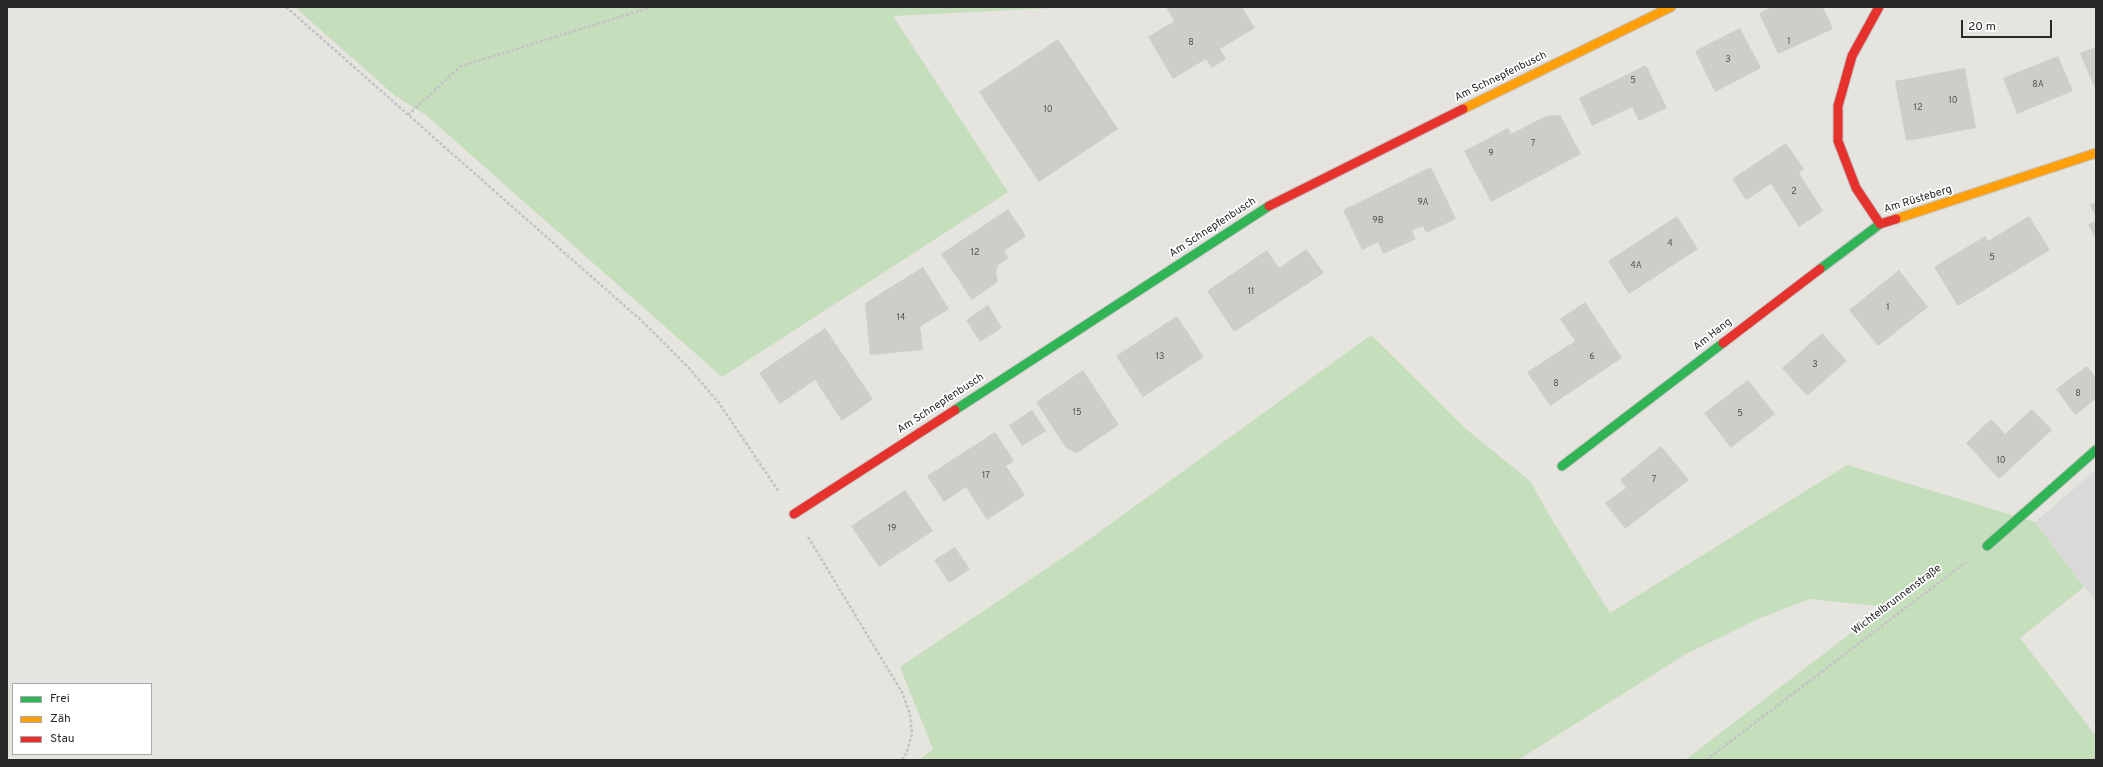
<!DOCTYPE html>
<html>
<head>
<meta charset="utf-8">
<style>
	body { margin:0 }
	#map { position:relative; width:2103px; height:767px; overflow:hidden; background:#e6e4de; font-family:Overpass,sans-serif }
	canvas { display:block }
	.frame { position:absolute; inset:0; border:8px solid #282828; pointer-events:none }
	.legend { position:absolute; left:12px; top:683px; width:140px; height:72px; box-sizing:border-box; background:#fff; border:1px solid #a9a9a9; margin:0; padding:5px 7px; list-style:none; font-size:12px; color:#282828 }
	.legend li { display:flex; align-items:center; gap:8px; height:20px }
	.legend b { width:20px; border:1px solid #a9a9a9 }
	.scale { position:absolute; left:1961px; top:20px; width:91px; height:18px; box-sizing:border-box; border:2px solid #282828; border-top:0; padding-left:5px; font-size:12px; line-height:14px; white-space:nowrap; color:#282828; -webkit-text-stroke:3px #fff; paint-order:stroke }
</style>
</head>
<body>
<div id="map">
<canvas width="2103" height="767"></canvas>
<div class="frame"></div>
<ul class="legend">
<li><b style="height:5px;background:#30b455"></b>Frei</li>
<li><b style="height:5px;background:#ff9f0a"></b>Zäh</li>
<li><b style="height:5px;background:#e5322d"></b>Stau</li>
</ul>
<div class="scale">20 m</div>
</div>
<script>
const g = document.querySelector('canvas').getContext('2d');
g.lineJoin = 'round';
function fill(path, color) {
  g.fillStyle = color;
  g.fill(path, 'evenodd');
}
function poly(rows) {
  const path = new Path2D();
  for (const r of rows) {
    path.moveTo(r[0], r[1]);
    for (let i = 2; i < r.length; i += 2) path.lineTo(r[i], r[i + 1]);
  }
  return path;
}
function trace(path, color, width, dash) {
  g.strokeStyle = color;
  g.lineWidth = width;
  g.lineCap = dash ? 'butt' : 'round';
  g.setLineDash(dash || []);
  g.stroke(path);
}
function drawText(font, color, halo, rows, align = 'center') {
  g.font = font + ' Overpass,sans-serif';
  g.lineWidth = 3.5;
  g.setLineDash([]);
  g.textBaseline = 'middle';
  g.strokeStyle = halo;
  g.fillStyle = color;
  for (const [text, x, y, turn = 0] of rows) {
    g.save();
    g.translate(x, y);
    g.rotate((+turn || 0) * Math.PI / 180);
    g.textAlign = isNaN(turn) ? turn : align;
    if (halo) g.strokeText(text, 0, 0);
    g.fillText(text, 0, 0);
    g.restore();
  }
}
fill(poly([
	[2096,470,2096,602,2035,522]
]), '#dbd8d9');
fill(poly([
	[295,7,1073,7,893,16,1008,192,722,377,426,115,394,95],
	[1371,335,1466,429,1530,481,1554,523,1610,613,1847,465,2035,522,2084,587,2020,638,2096,736,2096,760,1685,760,1885,607,1810,599,1760,618,1686,654,1518,760,919,760,933,749,900,667,1080,546]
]), '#c5debb');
fill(poly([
	[1166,7,1242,7,1255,28,1220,49,1226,59,1212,68,1206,59,1173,79,1148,37,1174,21],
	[1771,7,1823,7,1833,29,1778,54,1759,13],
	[1740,28,1761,68,1715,92,1695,51],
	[1058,39,1118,129,1039,182,979,92],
	[2096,47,2096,91,2080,53],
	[2058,56,2073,91,2017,114,2003,78],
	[1646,65,1667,108,1639,121,1632,107,1592,126,1579,98],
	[1965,68,1976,128,1906,141,1895,81],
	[1560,115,1581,154,1491,202,1464,151,1508,128,1511,134,1546,116],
	[1786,143,1804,169,1799,173,1823,211,1799,227,1771,184,1746,200,1732,179],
	[1431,167,1456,219,1426,233,1423,226,1412,231,1416,239,1383,254,1378,242,1362,250,1343,210],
	[2096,202,2096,217,2090,205],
	[1008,209,1026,236,1004,251,1009,258,998,265,996,273,998,282,972,300,941,254],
	[1677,216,1698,249,1629,294,1608,261],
	[2029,216,2050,250,1958,306,1934,267,1985,236,1988,241],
	[2096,221,2096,240,2088,224],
	[1306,249,1324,273,1234,332,1207,291,1267,250,1279,268],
	[923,267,949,309,920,327,923,350,870,355,865,303],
	[1899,270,1928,307,1878,346,1849,310],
	[1585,302,1622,358,1550,406,1527,372,1575,341,1560,319],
	[988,305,1002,328,980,342,966,320],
	[1177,316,1204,357,1143,397,1116,356],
	[825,328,873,399,842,421,815,380,780,404,759,373],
	[1822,333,1847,361,1807,396,1782,368],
	[2087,366,2096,378,2096,399,2075,415,2056,389],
	[1083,370,1119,425,1077,453,1066,448,1036,402],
	[1748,380,1775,414,1731,448,1704,413],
	[2032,409,2052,430,1999,479,1966,443,1991,419,2005,434],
	[1032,410,1046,431,1022,446,1009,425],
	[995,432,1014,461,1006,466,1025,495,987,520,966,487,944,502,927,476],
	[1661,446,1689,480,1625,529,1605,503,1626,488,1620,480],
	[905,490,933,531,879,567,851,526],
	[955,547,970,569,949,583,934,560]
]), '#cfcdc9');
const fast = poly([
	[1820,269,1880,224],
	[955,410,1269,206],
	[1562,466,1723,343],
	[1987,546,2096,450]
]);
const slow = poly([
	[1463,109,1671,7],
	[1896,219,2096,153]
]);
const jam = poly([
	[1879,7,1852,56,1838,106,1838,141,1856,188,1880,224,1896,219],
	[1269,206,1463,109],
	[1723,343,1820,269],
	[794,514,955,410]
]);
trace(fast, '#c4c3c3', 11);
trace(slow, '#c4c3c3', 11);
trace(jam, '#c4c3c3', 11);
trace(poly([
	[286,7,644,323,687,366,719,403,779,492],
	[408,115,461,66,652,7],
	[808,537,903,694,910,715,912,734,907,752,902,760],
	[1706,760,1966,562]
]), '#c4c3c3', 2.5, [3, 2]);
trace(fast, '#30b455', 9);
trace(slow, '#ff9f0a', 9);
trace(jam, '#e5322d', 9);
drawText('9px', '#525251', null, [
	["1",1789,42],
	["8",1191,43],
	["3",1728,60],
	["5",1633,81],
	["8A",2038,85],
	["10",1953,101],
	["12",1918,108],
	["10",1048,110],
	["7",1533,144],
	["9",1491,154],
	["2",1794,192],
	["9A",1423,203],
	["9B",1378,221],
	["4",1670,244],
	["12",975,253],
	["5",1992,258],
	["4A",1636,266],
	["11",1251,292],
	["1",1888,308],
	["14",901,318],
	["13",1160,357],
	["6",1592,357],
	["3",1815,365],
	["8",1556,384],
	["8",2078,394],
	["15",1077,413],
	["5",1740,414],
	["10",2001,461],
	["17",986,476],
	["7",1654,480],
	["19",892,529]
]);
drawText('11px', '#282828', '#fff', [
	["Am Schnepfenbusch",1501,77,-26],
	["Am Rüsteberg",1918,200,-17],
	["Am Schnepfenbusch",1213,228,-33],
	["Am Hang",1713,335,-38],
	["Am Schnepfenbusch",941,404,-33],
	["Wichtelbrunnenstraße",1897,600,-37]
]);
</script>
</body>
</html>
